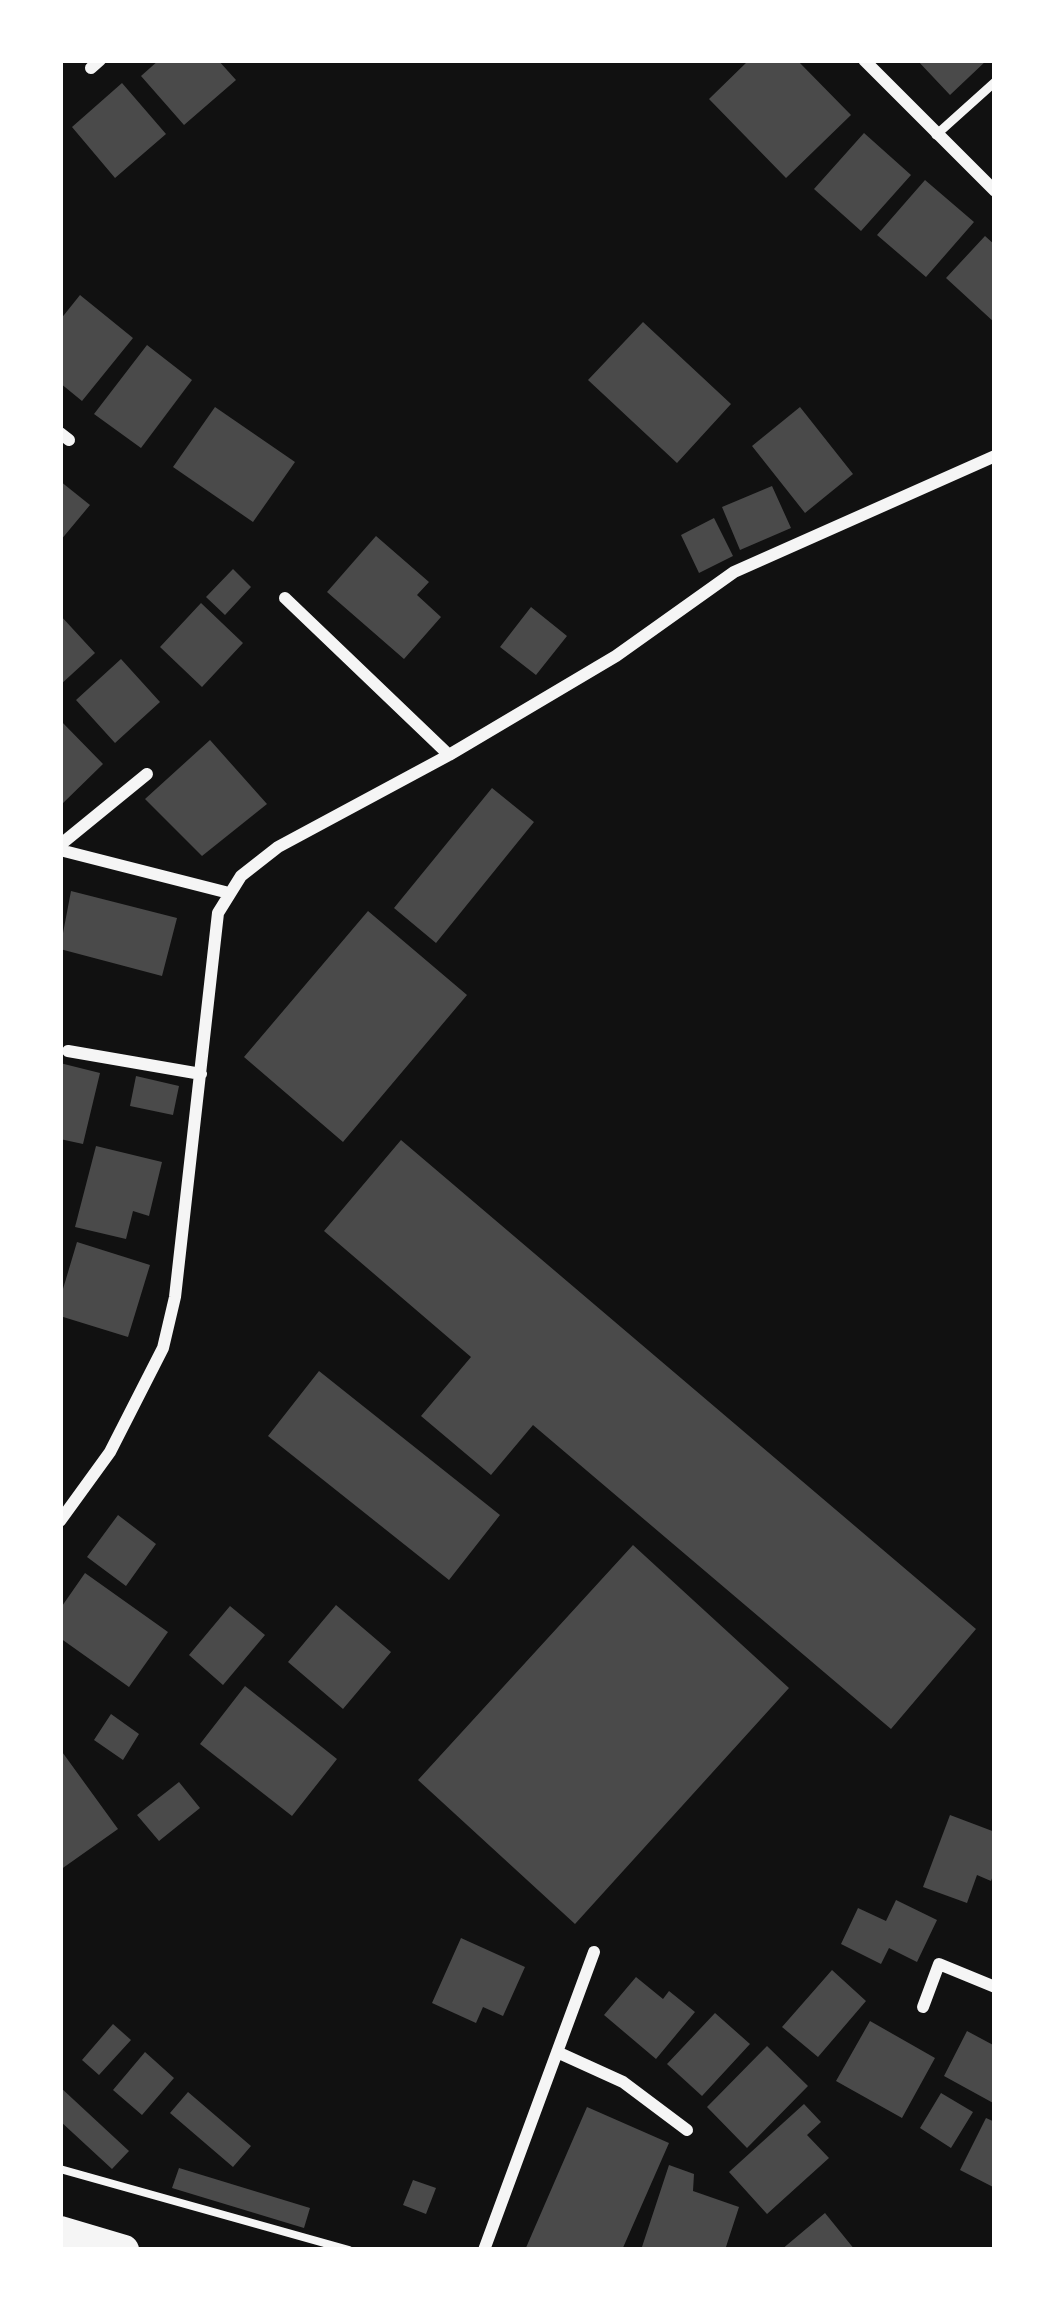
<!DOCTYPE html>
<html>
<head>
<meta charset="utf-8">
<style>
	body { margin:0 }
	#map { position:relative; width:1055px; height:2310px; overflow:hidden; background:#111; font-family:Quicksand,sans-serif }
	canvas { display:block }
	.frame { position:absolute; inset:0; border:63px solid #fff; pointer-events:none }
</style>
</head>
<body>
<div id="map">
<canvas width="1055" height="2310"></canvas>
<div class="frame"></div>
</div>
<script>
const g = document.querySelector('canvas').getContext('2d');
g.lineJoin = 'round';
function fill(path, color) {
  g.fillStyle = color;
  g.fill(path, 'evenodd');
}
function poly(rows) {
  const path = new Path2D();
  for (const r of rows) {
    path.moveTo(r[0], r[1]);
    for (let i = 2; i < r.length; i += 2) path.lineTo(r[i], r[i + 1]);
  }
  return path;
}
function trace(path, color, width, dash) {
  g.strokeStyle = color;
  g.lineWidth = width;
  g.lineCap = dash ? 'butt' : 'round';
  g.setLineDash(dash || []);
  g.stroke(path);
}
fill(poly([
	[159,60,218,60,236,80,184,125,141,76],
	[749,60,797,60,851,115,786,178,709,99],
	[917,60,987,60,950,95],
	[122,83,166,134,115,178,72,127],
	[864,133,911,175,861,231,814,189],
	[925,180,974,222,926,277,877,235],
	[985,236,995,245,995,323,946,278],
	[80,295,133,338,82,401,60,383,60,320],
	[643,322,731,404,677,463,588,380],
	[147,345,192,380,141,448,94,414],
	[215,407,295,462,253,522,173,467],
	[800,407,853,474,805,513,752,446],
	[60,481,90,505,60,541],
	[772,486,791,528,740,550,722,507],
	[714,518,733,556,699,573,681,535],
	[376,536,429,582,417,595,441,617,404,659,327,592],
	[233,569,251,587,225,615,206,597],
	[201,603,243,643,202,687,160,647],
	[531,607,567,636,536,675,500,647],
	[60,615,95,653,60,685],
	[121,659,160,702,115,743,76,700],
	[60,720,103,764,60,806],
	[210,740,267,804,202,856,145,799],
	[492,788,534,822,436,943,394,908],
	[71,891,177,918,162,976,60,949],
	[368,911,467,995,343,1142,244,1057],
	[60,1063,100,1073,83,1144,60,1139],
	[136,1076,179,1086,173,1115,130,1106],
	[401,1140,976,1629,891,1729,533,1425,491,1475,421,1416,471,1357,324,1231],
	[96,1146,162,1162,149,1216,133,1211,126,1239,75,1227],
	[77,1242,150,1265,128,1337,60,1316,60,1299],
	[319,1371,500,1515,449,1580,268,1436],
	[118,1515,156,1544,126,1586,87,1557],
	[633,1545,789,1688,575,1924,418,1780],
	[85,1573,168,1632,129,1687,60,1638,60,1609],
	[336,1605,391,1652,343,1709,288,1662],
	[230,1606,265,1635,223,1685,189,1655],
	[245,1686,337,1759,292,1816,200,1744],
	[111,1714,139,1734,123,1760,94,1740],
	[60,1749,118,1829,60,1870],
	[179,1782,200,1808,159,1841,137,1815],
	[950,1815,995,1832,995,1870,991,1881,977,1875,967,1903,923,1887],
	[896,1900,937,1920,917,1962,889,1948,881,1964,841,1944,858,1908,886,1921],
	[461,1938,525,1967,503,2016,483,2007,476,2023,432,2003],
	[832,1970,866,2001,818,2057,782,2027],
	[636,1977,663,1999,669,1991,695,2012,656,2059,604,2015],
	[715,2013,750,2044,702,2096,667,2064],
	[870,2021,935,2058,902,2118,836,2081],
	[113,2024,131,2040,99,2075,82,2060],
	[967,2031,995,2046,995,2104,944,2076],
	[767,2046,808,2086,747,2148,707,2107],
	[145,2052,174,2078,142,2115,113,2090],
	[60,2087,129,2151,112,2169,60,2121],
	[188,2092,251,2146,233,2167,170,2113],
	[941,2093,973,2112,951,2148,920,2128],
	[804,2104,821,2122,807,2135,829,2158,767,2214,729,2172],
	[587,2107,669,2143,622,2250,525,2250],
	[986,2118,995,2122,995,2188,960,2170],
	[669,2165,694,2174,693,2191,739,2207,725,2250,641,2250],
	[179,2168,310,2208,304,2228,172,2188],
	[413,2180,436,2188,426,2214,403,2205],
	[825,2213,855,2250,781,2250]
]), '#4a4a4a');
trace(poly([
	[60,2169,349,2250]
]), '#f5f5f5', 8);
trace(poly([
	[936,135,995,82]
]), '#f5f5f5', 9);
trace(poly([
	[864,60,995,191],
	[91,68,100,60],
	[60,433,69,440],
	[285,598,449,755],
	[60,845,147,774],
	[60,850,229,893],
	[68,1051,201,1074],
	[60,1521,110,1452,163,1348,175,1297,218,913,241,876,278,847,449,755,616,656,734,572,995,456],
	[923,2007,939,1964,995,1987],
	[557,2052,623,2082,687,2130],
	[484,2250,594,1952]
]), '#f5f5f5', 12);
trace(poly([
	[60,2231,124,2250]
]), '#f5f5f5', 30);
</script>
</body>
</html>
